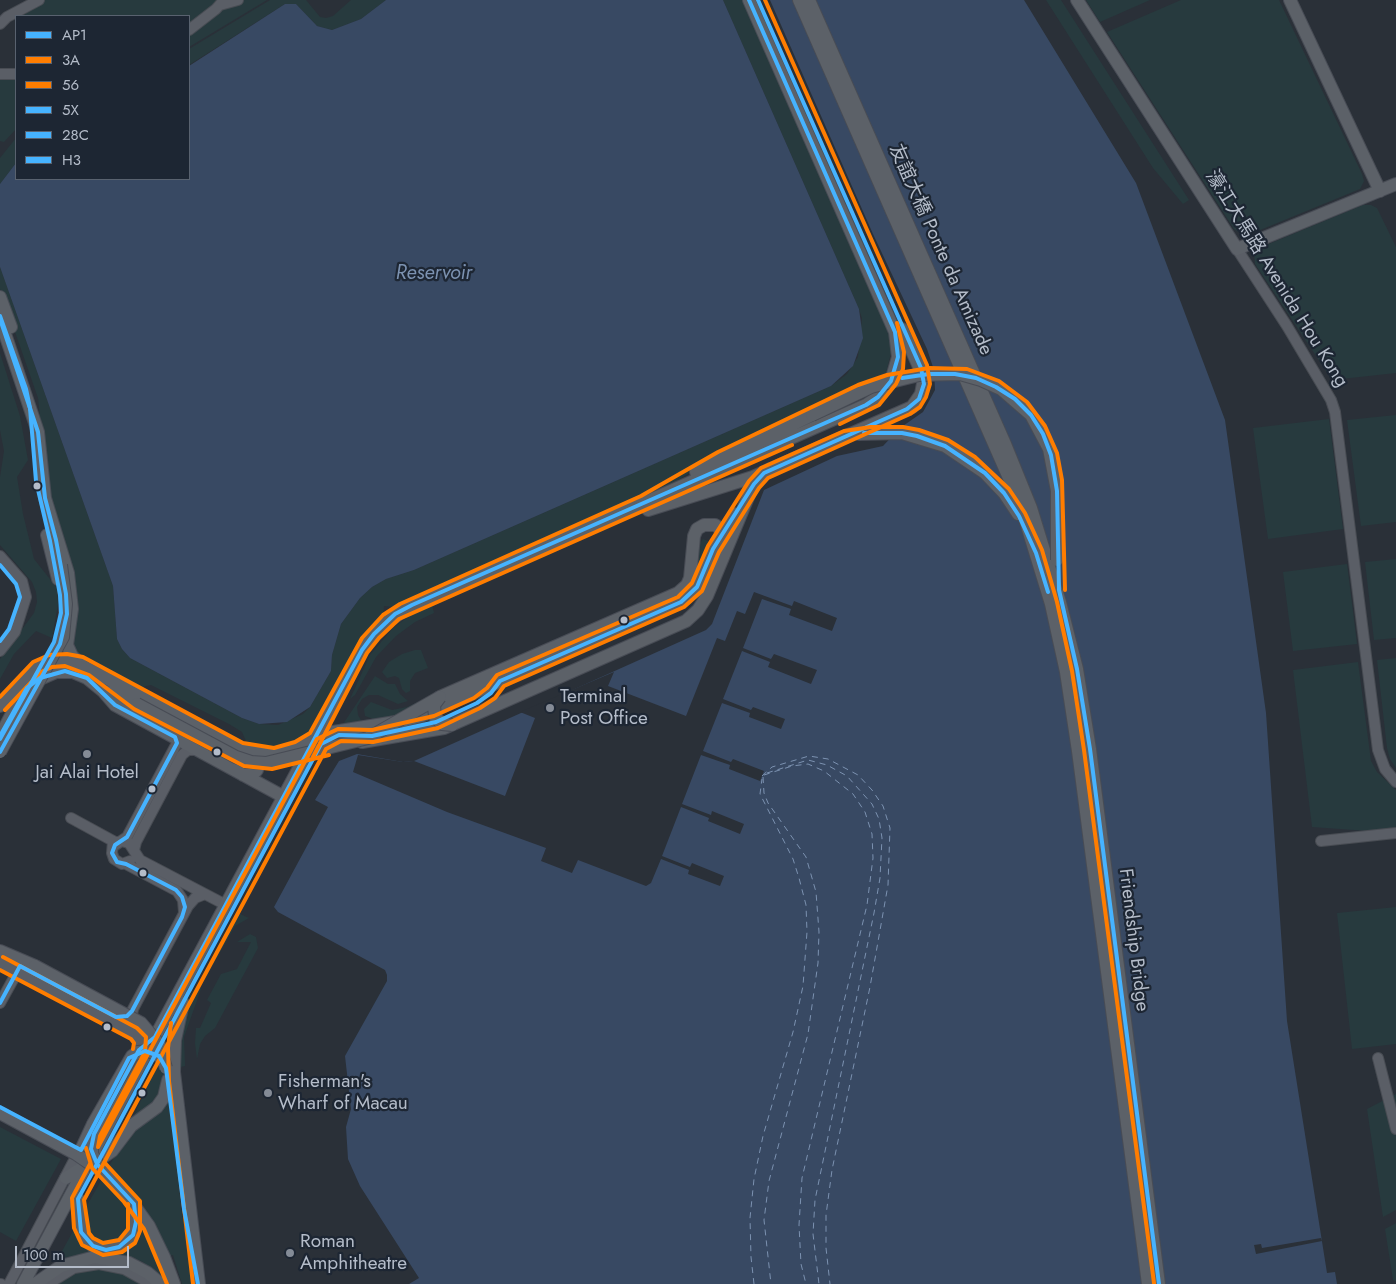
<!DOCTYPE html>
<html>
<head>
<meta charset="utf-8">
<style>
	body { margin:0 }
	#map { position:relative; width:1396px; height:1284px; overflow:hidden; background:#2a3038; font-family:Jost,sans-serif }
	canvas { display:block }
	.legend { position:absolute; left:15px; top:15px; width:175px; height:165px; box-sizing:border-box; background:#1d2633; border:1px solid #59626f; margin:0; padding:6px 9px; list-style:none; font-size:15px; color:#b4bcc9 }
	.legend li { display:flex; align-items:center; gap:10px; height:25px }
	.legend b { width:25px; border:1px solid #59626f }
	.scale { position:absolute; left:15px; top:1246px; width:114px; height:22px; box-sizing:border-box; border:2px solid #b4bcc9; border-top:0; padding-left:6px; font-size:15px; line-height:18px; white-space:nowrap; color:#b4bcc9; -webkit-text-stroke:4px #1d2633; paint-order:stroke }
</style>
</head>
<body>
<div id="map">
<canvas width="1396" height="1284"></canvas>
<ul class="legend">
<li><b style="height:6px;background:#46b3ff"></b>AP1</li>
<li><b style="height:6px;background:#ff7d00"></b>3A</li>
<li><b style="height:6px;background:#ff7d00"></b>56</li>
<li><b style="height:6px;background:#46b3ff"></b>5X</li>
<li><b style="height:6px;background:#46b3ff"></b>28C</li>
<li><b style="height:6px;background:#46b3ff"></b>H3</li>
</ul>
<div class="scale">100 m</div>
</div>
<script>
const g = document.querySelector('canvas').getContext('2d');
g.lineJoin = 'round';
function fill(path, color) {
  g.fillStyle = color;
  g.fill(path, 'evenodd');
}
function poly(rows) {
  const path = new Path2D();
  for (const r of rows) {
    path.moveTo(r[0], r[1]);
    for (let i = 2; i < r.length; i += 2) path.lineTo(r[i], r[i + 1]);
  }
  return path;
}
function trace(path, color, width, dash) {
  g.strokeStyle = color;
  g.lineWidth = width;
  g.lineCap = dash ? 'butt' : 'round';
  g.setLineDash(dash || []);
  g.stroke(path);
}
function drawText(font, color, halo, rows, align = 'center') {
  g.font = font + ' Jost,"Noto Sans SC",sans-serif';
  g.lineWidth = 4.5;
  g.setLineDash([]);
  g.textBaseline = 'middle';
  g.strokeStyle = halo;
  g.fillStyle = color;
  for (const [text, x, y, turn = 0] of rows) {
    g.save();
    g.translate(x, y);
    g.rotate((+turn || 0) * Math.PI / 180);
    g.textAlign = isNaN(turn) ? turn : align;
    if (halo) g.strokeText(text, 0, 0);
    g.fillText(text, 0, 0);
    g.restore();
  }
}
fill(poly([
	[37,0,267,0,189,47,189,16,24,15],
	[270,0,306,0,320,17,326,18,333,16,351,0,386,0,361,19,332,30,317,26,296,4,285,4,189,65,189,49],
	[723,0,744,0,886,323,891,340,891,353,886,373,737,442,677,481,635,501,411,598,395,607,384,606,383,618,364,633,315,725,302,739,285,748,249,748,242,732,229,724,151,685,138,688,79,654,71,643,45,465,38,398,0,289,0,267,113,586,117,639,122,649,130,658,242,718,259,724,278,725,303,714,310,707,331,671,332,655,341,624,360,598,372,587,386,579,414,570,831,386,847,374,858,357,862,318,859,309],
	[1046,0,1061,0,1189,200,1183,204,1153,168],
	[1086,0,1150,0,1100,22],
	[1181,0,1279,0,1362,174,1364,181,1360,189,1248,235,1243,235,1234,229,1107,32],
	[0,77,16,77,16,129,4,142,0,141],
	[16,138,16,163,0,184,0,158],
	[1363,205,1371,205,1377,208,1396,247,1396,373,1332,380,1255,264,1254,253,1259,248],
	[0,353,20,416,28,460,17,477,23,514,34,559,57,588,58,604,52,638,36,631,14,654,0,679,0,659,34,613,37,602,36,592,32,582,0,545,0,477,4,451,0,430],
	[1396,415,1396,522,1361,526,1347,420],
	[1329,419,1343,529,1268,539,1253,428],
	[703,539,708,541,710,545,695,584,684,597,420,712,401,718,376,720,365,716,364,709,371,702,392,710,407,707,519,657,522,665,683,595,693,582,696,573,698,545],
	[1396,559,1396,638,1374,640,1365,562],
	[1347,564,1357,644,1293,651,1283,572],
	[432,604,434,613,415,622,396,636,376,657,355,695,350,699,370,655,393,628,412,614],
	[415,650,421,650,428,668,415,673,410,681,410,691,406,693,402,689,399,678,395,676,387,678,382,672,389,662,402,654],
	[1396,658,1396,768,1390,759,1387,748,1377,660],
	[1358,662,1371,761,1377,772,1396,790,1396,833,1312,827,1293,670],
	[375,676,388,684,395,684,400,694,408,701,398,704,378,695,369,695,362,699,357,707,358,715,362,722,343,724],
	[1396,907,1396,1044,1352,1049,1337,913],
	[238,913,249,918,235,926,202,984,201,981],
	[250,934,256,937,258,948,215,1028,205,1036,200,1044,197,1059,195,1043,196,1028,200,1028,211,1003,207,1000,221,974,237,969,251,942,237,942],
	[197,987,201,988,200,992,184,1037,185,1066,176,1068,186,1001,195,988],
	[167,1054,181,1209,195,1284,182,1284,173,1255,164,1259,166,1278,141,1261,123,1255,55,1264,78,1222,88,1234,84,1221,85,1209,124,1140,131,1122,161,1057],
	[1396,1094,1396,1210,1383,1217,1367,1109],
	[0,1127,61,1159,16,1241,0,1232],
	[1396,1223,1396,1281,1393,1280,1385,1229],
	[98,1268,122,1273,143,1284,53,1284,74,1272]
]), '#273a3e');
fill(poly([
	[386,0,723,0,859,309,863,338,853,366,831,386,414,570,386,579,372,587,360,598,341,624,332,655,331,671,310,707,287,722,259,724,242,718,130,658,122,649,117,639,113,586,0,267,0,184,16,163,16,179,189,179,189,66,285,4,296,4,317,26,332,30,361,19],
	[770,0,1024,0,1136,183,1225,420,1266,713,1287,1021,1327,1273,1335,1272,1337,1284,409,1284,419,1278,360,1186,348,1159,346,1127,351,1109,345,1056,387,981,387,975,385,970,278,912,274,907,328,807,315,800,339,761,357,754,403,762,414,761,706,630,712,624,764,490,837,456,883,446,900,428,923,412,935,390,934,370,927,349,873,234]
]), '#384963');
fill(poly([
	[754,592,792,606,794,601,837,618,832,631,789,615,791,609,762,599,743,648,771,659,774,654,817,670,811,684,768,667,770,662,742,651,723,699,751,710,753,707,785,719,781,729,749,717,750,713,722,703,703,751,731,762,733,759,764,771,760,781,729,769,730,765,701,755,682,804,711,815,712,811,744,824,740,834,708,821,709,818,681,807,662,856,690,867,692,863,724,876,720,886,688,874,689,870,661,859,651,883,646,886,578,860,572,873,541,861,546,848,447,812,353,772,358,755,403,762,414,761,505,796,535,718,520,712,614,672,608,686,686,716,717,638,725,641,737,611,745,614],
	[1321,1238,1322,1241,1256,1254,1254,1245,1261,1244,1262,1248]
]), '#2a3038');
trace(poly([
	[767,773,808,760,827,765,847,776,872,804,879,819,882,838,880,878,874,913,815,1200,813,1234,819,1284],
	[764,775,792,766,808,764,824,771,853,794,865,812,872,834,873,858,867,905,802,1178,799,1225,801,1264,806,1284],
	[762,776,772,767,809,756,828,759,858,775,872,790,883,806,890,828,888,885,870,987,832,1170,826,1215,826,1248,830,1284],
	[763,777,764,793,768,803,806,857,816,892,819,932,818,963,808,1034,769,1181,764,1220,771,1284],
	[754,1284,751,1257,750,1218,754,1179,763,1136,793,1032,803,986,807,932,806,905,799,878,793,859,760,794,762,779]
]), '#7c92b1', 1, [6, 5]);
const minor = poly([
	[220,5,238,0],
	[0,24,7,17,39,0],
	[189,30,216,9,224,0],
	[0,74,16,74],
	[1237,249,1287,326,1331,400,1335,412,1378,750,1385,769,1396,782],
	[0,556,22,581,26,597,15,632,0,651],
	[71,818,115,842,120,842],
	[113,841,112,853,114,859,122,864,130,861],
	[121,841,127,837,177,743,175,737],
	[1321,841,1396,833],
	[114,846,121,841,129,843,140,860,226,905],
	[134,850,136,842,182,755,188,750,195,750],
	[126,864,177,891,183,900,184,912],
	[0,963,135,1034,140,1041,139,1050],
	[0,1003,20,967],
	[130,1024,133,1009,188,906,195,898,205,894],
	[1378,1058,1396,1129],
	[0,1284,1,1284],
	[9,1284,80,1149],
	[48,1284,74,1268,99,1264,124,1269,151,1284]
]);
const major = poly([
	[799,0,1020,503,1051,604,1066,672,1078,751,1148,1284],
	[809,0,1005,444,1031,508,1060,602,1077,669,1090,749,1159,1284],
	[1077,0,1237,249,1396,184],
	[1290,0,1380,191],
	[0,297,11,327],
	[0,319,38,432,45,498,68,573,72,609,67,645,72,656,80,663],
	[859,434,902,433,945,446,985,473,1004,493,1018,514],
	[696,472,721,458,812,415],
	[648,510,753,477,912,407,921,394,924,378,902,329],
	[47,535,58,579],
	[104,691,137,704],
	[440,697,678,593,687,585,690,578,694,536,697,529,704,525,715,525,722,530,725,539],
	[0,706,37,667,51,661,73,661,254,755,258,763,257,770,252,775,243,775],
	[327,733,402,721,421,716,681,602,697,587,713,549,736,514],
	[0,736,22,695,33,682,56,672,73,672,87,678,103,691,115,705,284,797],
	[362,742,444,728,686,621,698,610,707,596,751,490,759,478,770,469],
	[248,751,263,754,287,752,314,739],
	[0,951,35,966],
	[183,1003,175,1040,174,1072,199,1284],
	[81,1150,93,1124],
	[99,1160,112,1151,131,1126,157,1107,164,1097,168,1080],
	[105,1174,129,1198,149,1226,164,1257,174,1284],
	[66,1178,85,1166],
	[78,1199,80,1227,83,1236,93,1246,106,1250,119,1247,133,1235,136,1222,134,1204],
	[23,1284,362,650,380,627,412,605,866,405,878,397,891,381,898,357,895,332,749,0],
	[35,1284,61,1266,95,1257,129,1263,148,1273,161,1284]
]);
trace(minor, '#484c53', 12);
trace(major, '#484c55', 14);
trace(minor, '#5a5e66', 10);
trace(major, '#5c6168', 12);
const majorBridge = poly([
	[812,415,871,387,919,375,960,374,981,380,1001,389,1031,415,1049,449,1057,491,1057,560],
	[440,697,434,705,435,717,442,724,452,725],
	[137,704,236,757,251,762,266,763,368,738,440,697],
	[0,752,63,637,66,604,61,565],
	[35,966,141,1023,159,1044,166,1068],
	[0,1113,76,1154,105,1174],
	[93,1124,132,1056,138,1052,149,1051,159,1056,165,1063],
	[100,1168,92,1154,92,1144,103,1118]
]);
trace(majorBridge, '#484c55', 14, []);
trace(majorBridge, '#5c6168', 12);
trace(poly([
	[902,378,929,374,955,374,976,378,996,387,1015,399,1031,415,1043,434,1051,455,1057,491,1059,590,1077,669,1090,749,1159,1284],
	[864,433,902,433,917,436,945,446,985,473,1004,493,1019,516,1036,553,1048,592],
	[97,1164,134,1204,136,1222,133,1235,119,1247,106,1250,93,1246,81,1232,78,1199,97,1164],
	[97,1164,91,1149,94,1134,139,1050,155,1037,362,650,374,634,395,614,412,605,866,405,878,397,891,381,898,357,895,332,749,0],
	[97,1164,321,744,339,735,372,736,436,722,477,703,491,693,500,681,681,602,697,587,713,549,754,484,764,473,907,409,919,399,924,384,921,368,758,0]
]), '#46b3ff', 4);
trace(poly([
	[840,424,879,405,896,384,903,369,904,352,897,323],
	[5,710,41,672,52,667,65,666,89,675,134,709,244,766,272,769,329,755],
	[313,757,367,653,379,638,399,619,792,445],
	[0,970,131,1039,134,1043,133,1049],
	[171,1023,168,1048,169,1081,193,1284],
	[86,1148,92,1168,124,1202,144,1229,167,1284],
	[128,1204,128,1229,119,1240,103,1243,93,1238,89,1233,84,1200,326,749,341,741,373,742,438,728,480,708,495,698,504,686,684,607,702,591,719,552,759,488,768,478,910,414,920,407,926,397,930,384,927,365,765,0]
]), '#ff7d00', 4);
trace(poly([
	[0,697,33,662,49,655,67,654,83,657,243,743,274,748,295,742,310,733,362,638,383,615,400,604,641,496,718,452,858,385,887,375,929,368,967,369,999,381,1027,402,1045,426,1057,453,1062,480,1065,590],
	[3,957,137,1028,146,1037,145,1052,100,1136,98,1147,317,739,338,729,372,730,434,716,474,698,487,688,497,675,678,597,692,583,708,546,749,481,761,468,844,431,871,427,903,427,919,430,948,440,975,457,1009,489,1025,513,1042,550,1057,602,1072,671,1084,750,1154,1283],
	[90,1164,72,1198,74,1228,82,1245,103,1255,122,1252,135,1243,140,1231,140,1201,105,1163]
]), '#ff7d00', 4);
trace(poly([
	[0,319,38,432,45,498,56,540,66,594,67,614,60,644,0,752],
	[0,1107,81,1150,129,1058,145,1051,159,1056,166,1068,184,1209,198,1284]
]), '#46b3ff', 4);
trace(poly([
	[0,736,27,688,40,678,65,671,87,678,115,705,175,737,177,743,127,837,115,845,112,853,117,862,126,864,176,890,182,897,185,907,182,917,132,1011,127,1016,116,1017,20,966,0,1003]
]), '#46b3ff', 4);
trace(poly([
	[0,316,26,389,30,408,36,481,50,541,60,595,61,613,54,642,0,739],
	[0,565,16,584,20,597,9,629,0,641]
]), '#46b3ff', 4);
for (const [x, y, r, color] of [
	[37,486,4.5,"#b4bcc9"],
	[624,620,4.5,"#b4bcc9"],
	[550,708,5,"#848b96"],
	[217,752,4.5,"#b4bcc9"],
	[87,754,5,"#848b96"],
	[152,789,4.5,"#b4bcc9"],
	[143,873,4.5,"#b4bcc9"],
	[107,1027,4.5,"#b4bcc9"],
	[142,1093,4.5,"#b4bcc9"],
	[268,1093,5,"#848b96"],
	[290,1253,5,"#848b96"]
]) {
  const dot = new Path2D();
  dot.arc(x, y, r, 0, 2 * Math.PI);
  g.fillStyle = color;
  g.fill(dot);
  trace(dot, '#1d2633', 2);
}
drawText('19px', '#b4bcc9', '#1d2633', [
	["友誼大橋 Ponte da Amizade",940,250,66],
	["濠江大馬路 Avenida Hou Kong",1276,279,58],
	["Friendship Bridge",1133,940,83]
]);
drawText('19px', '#b4bcc9', '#1d2633', [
	["Terminal",560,697],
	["Post Office",560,719],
	["Jai Alai Hotel",87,773,"center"],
	["Fisherman's",278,1082],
	["Wharf of Macau",278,1104],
	["Roman",300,1242],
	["Amphitheatre",300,1264]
], 'left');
drawText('italic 20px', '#7c92b1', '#1d2633', [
	["Reservoir",434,274]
]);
</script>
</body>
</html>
